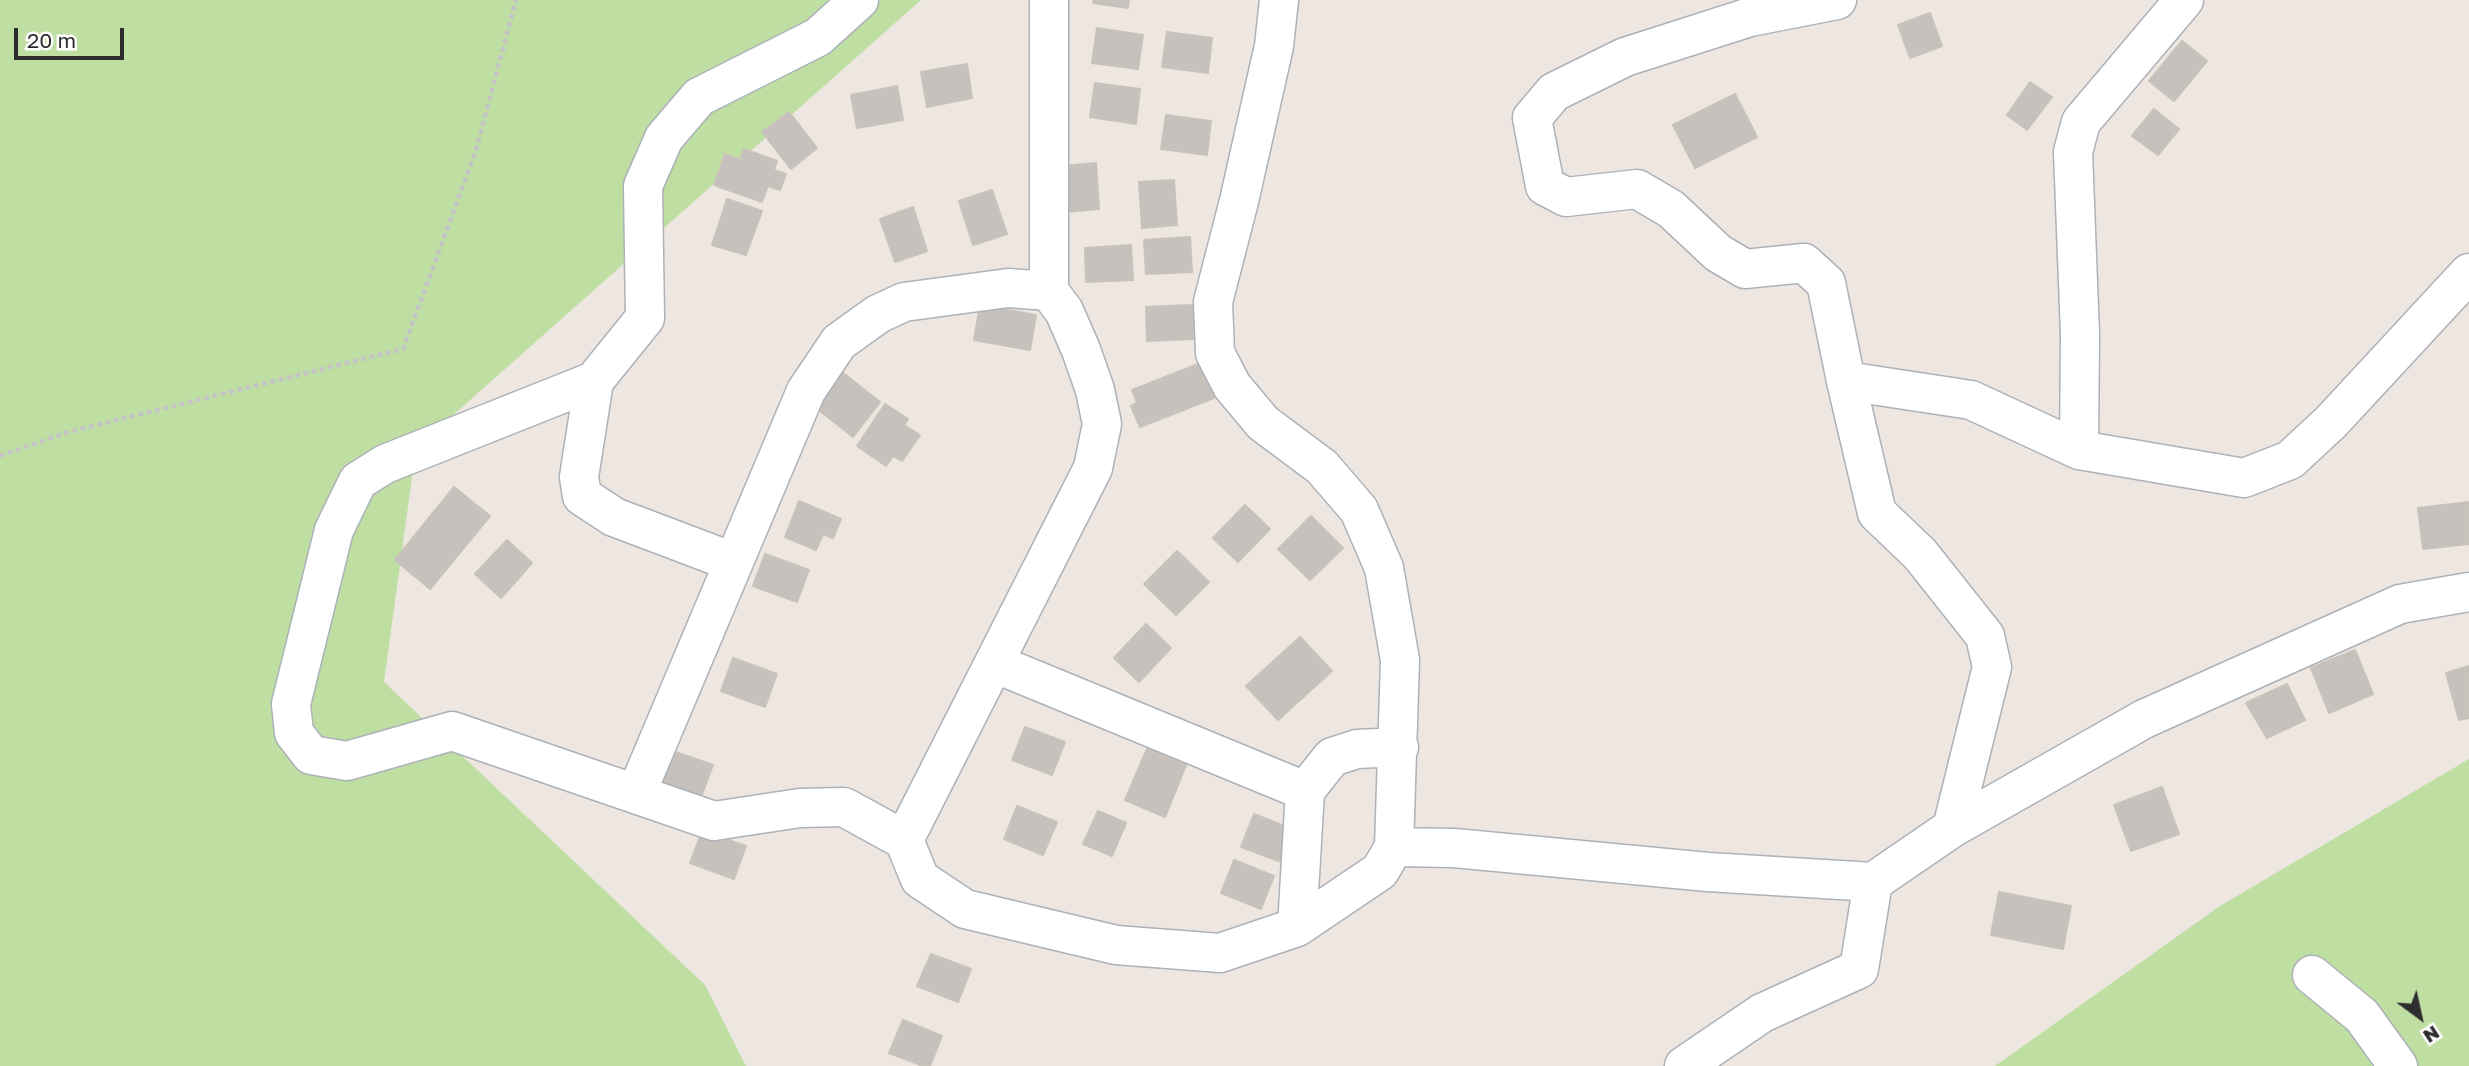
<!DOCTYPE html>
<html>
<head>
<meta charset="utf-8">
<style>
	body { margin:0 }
	#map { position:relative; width:2469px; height:1066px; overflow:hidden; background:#ede6e1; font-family:"Golos Text",sans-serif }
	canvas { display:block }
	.north { position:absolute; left:2385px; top:982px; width:70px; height:70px; -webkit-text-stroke:5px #fff; paint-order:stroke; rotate:147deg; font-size:19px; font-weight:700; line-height:28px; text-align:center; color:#2d2d2d }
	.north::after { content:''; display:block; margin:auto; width:24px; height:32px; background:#2d2d2d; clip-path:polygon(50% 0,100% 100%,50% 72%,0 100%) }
	.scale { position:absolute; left:14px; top:28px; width:110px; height:32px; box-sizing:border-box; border:4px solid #2d2d2d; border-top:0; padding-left:9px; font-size:21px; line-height:24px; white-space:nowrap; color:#2d2d2d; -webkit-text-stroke:5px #fff; paint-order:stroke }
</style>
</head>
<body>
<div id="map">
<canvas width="2469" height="1066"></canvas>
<div class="north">N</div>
<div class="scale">20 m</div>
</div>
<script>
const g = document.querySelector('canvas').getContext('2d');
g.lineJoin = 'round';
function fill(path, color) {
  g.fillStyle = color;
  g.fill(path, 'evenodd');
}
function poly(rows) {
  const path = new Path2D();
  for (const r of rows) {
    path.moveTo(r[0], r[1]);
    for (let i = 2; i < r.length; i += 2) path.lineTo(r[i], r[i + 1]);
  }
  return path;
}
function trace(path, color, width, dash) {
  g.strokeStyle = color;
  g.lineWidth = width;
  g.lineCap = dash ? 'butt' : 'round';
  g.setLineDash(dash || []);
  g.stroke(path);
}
fill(poly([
	[0,0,921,0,416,448,384,682,705,985,746,1066,0,1066],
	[2469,759,2469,1066,1995,1066,2220,906]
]), '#bfdfa2');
const building = poly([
	[1094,0,1129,0,1128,8,1093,3,1094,0],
	[1930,13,1942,46,1910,58,1898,25,1930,13],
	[1097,28,1143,35,1138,69,1092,63,1097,28],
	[1167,32,1212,38,1208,73,1162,67,1167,32],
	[2182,41,2207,61,2174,101,2149,81,2182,41],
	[967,64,972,98,927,107,921,72,967,64],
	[2030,82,2052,97,2027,130,2007,115,2030,82],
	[1095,83,1140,89,1136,124,1090,117,1095,83],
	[897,86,903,120,857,128,851,95,897,86],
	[1735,94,1757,137,1695,168,1673,125,1735,94],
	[2154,109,2179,129,2158,155,2132,136,2154,109],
	[789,112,817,148,791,169,762,132,789,112],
	[1166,115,1211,121,1207,155,1161,149,1166,115],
	[744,149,777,161,774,170,786,174,780,190,768,186,762,202,714,185,725,154,740,160,744,149],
	[1096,163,1099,209,1065,212,1061,166,1096,163],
	[1174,180,1177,225,1142,228,1139,182,1174,180],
	[992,190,1007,234,973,245,959,201,992,190],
	[727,199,762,211,746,255,712,245,727,199],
	[913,207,927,251,895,262,880,219,913,207],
	[1190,237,1192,272,1146,274,1144,240,1190,237],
	[1131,245,1133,280,1086,282,1085,248,1131,245],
	[980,305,1036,315,1030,350,974,340,980,305],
	[1192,305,1194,339,1147,341,1146,307,1192,305],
	[1201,363,1214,398,1140,427,1131,406,1137,403,1132,390,1201,363],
	[842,372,880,402,853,437,815,407,842,372],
	[885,404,908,419,904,425,920,435,902,461,893,456,886,466,857,446,885,404],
	[454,487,490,516,430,589,395,560,454,487],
	[799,501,841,519,833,538,823,534,816,550,785,537,799,501],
	[2469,502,2469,544,2423,549,2418,508,2469,502],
	[1245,505,1270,529,1238,562,1213,538,1245,505],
	[1311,516,1343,548,1310,580,1278,549,1311,516],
	[507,540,532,563,501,598,475,574,507,540],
	[1177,551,1209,582,1176,615,1144,584,1177,551],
	[765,554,809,570,797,602,753,586,765,554],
	[1146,624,1171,648,1139,682,1114,658,1146,624],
	[1300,637,1332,671,1278,720,1246,686,1300,637],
	[2355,650,2373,694,2329,713,2311,668,2355,650],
	[733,658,777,674,765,707,721,691,733,658],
	[2469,666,2469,718,2459,720,2446,673,2469,666],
	[2287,684,2305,720,2267,738,2246,703,2287,684],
	[1025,727,1065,742,1052,775,1012,760,1025,727],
	[1147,749,1186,765,1165,817,1125,800,1147,749],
	[670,750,713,765,701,797,658,782,670,750],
	[2162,787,2179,834,2131,851,2114,805,2162,787],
	[1017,806,1057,822,1043,855,1004,839,1017,806],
	[1098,811,1126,823,1112,856,1083,844,1098,811],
	[1254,814,1294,830,1281,862,1241,847,1254,814],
	[702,831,746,846,734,879,690,863,702,831],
	[1234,860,1274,876,1261,909,1221,893,1234,860],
	[1999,892,2071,906,2063,949,1991,935,1999,892],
	[931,954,971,969,958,1002,917,986,931,954],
	[903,1020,942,1036,930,1066,923,1066,889,1053,903,1020]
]);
fill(building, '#c6c1bc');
trace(building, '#c9c2ba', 2);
const street = poly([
	[859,0,818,37,699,97,664,138,643,186,645,318,594,381,385,464,358,481,334,530,291,704,294,733,311,755,347,761,452,731,714,821,800,808,844,807,904,840,920,879,965,909,1116,945,1220,953,1297,927,1380,871,1394,847,1400,660,1384,568,1359,510,1322,467,1263,423,1232,386,1215,353,1213,302,1239,201,1274,46,1279,0],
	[1837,0,1750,17,1625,57,1554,92,1532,118,1545,186,1566,197,1637,189,1671,209,1718,253,1745,269,1804,263,1826,283,1846,381,1877,513,1920,554,1985,636,1992,667,1952,828],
	[594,381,579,477,582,496,614,517,733,562],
	[1846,381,1971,400,2079,450,2244,478,2290,460,2331,422,2469,273],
	[2079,450,2080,334,2073,152,2081,122,2184,0],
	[994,663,1305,791],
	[636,794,806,391,839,342,878,314,904,302,1008,288,1049,291],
	[904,840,1093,468,1102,424,1095,390,1081,350,1064,311,1049,291,1049,0],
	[1394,847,1454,848,1708,872,1873,882,1952,828,2144,719,2400,604,2469,592],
	[1297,927,1305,791,1332,757,1357,749,1399,747],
	[2312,975,2362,1016,2398,1066],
	[1684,1066,1762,1013,1859,969,1873,882]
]);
trace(street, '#adb1b8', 41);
trace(poly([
	[0,456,65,433,403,349,476,150,516,0]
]), '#c4c4c4', 4.5, [5, 3.5]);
trace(street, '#fff', 38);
</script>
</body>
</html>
